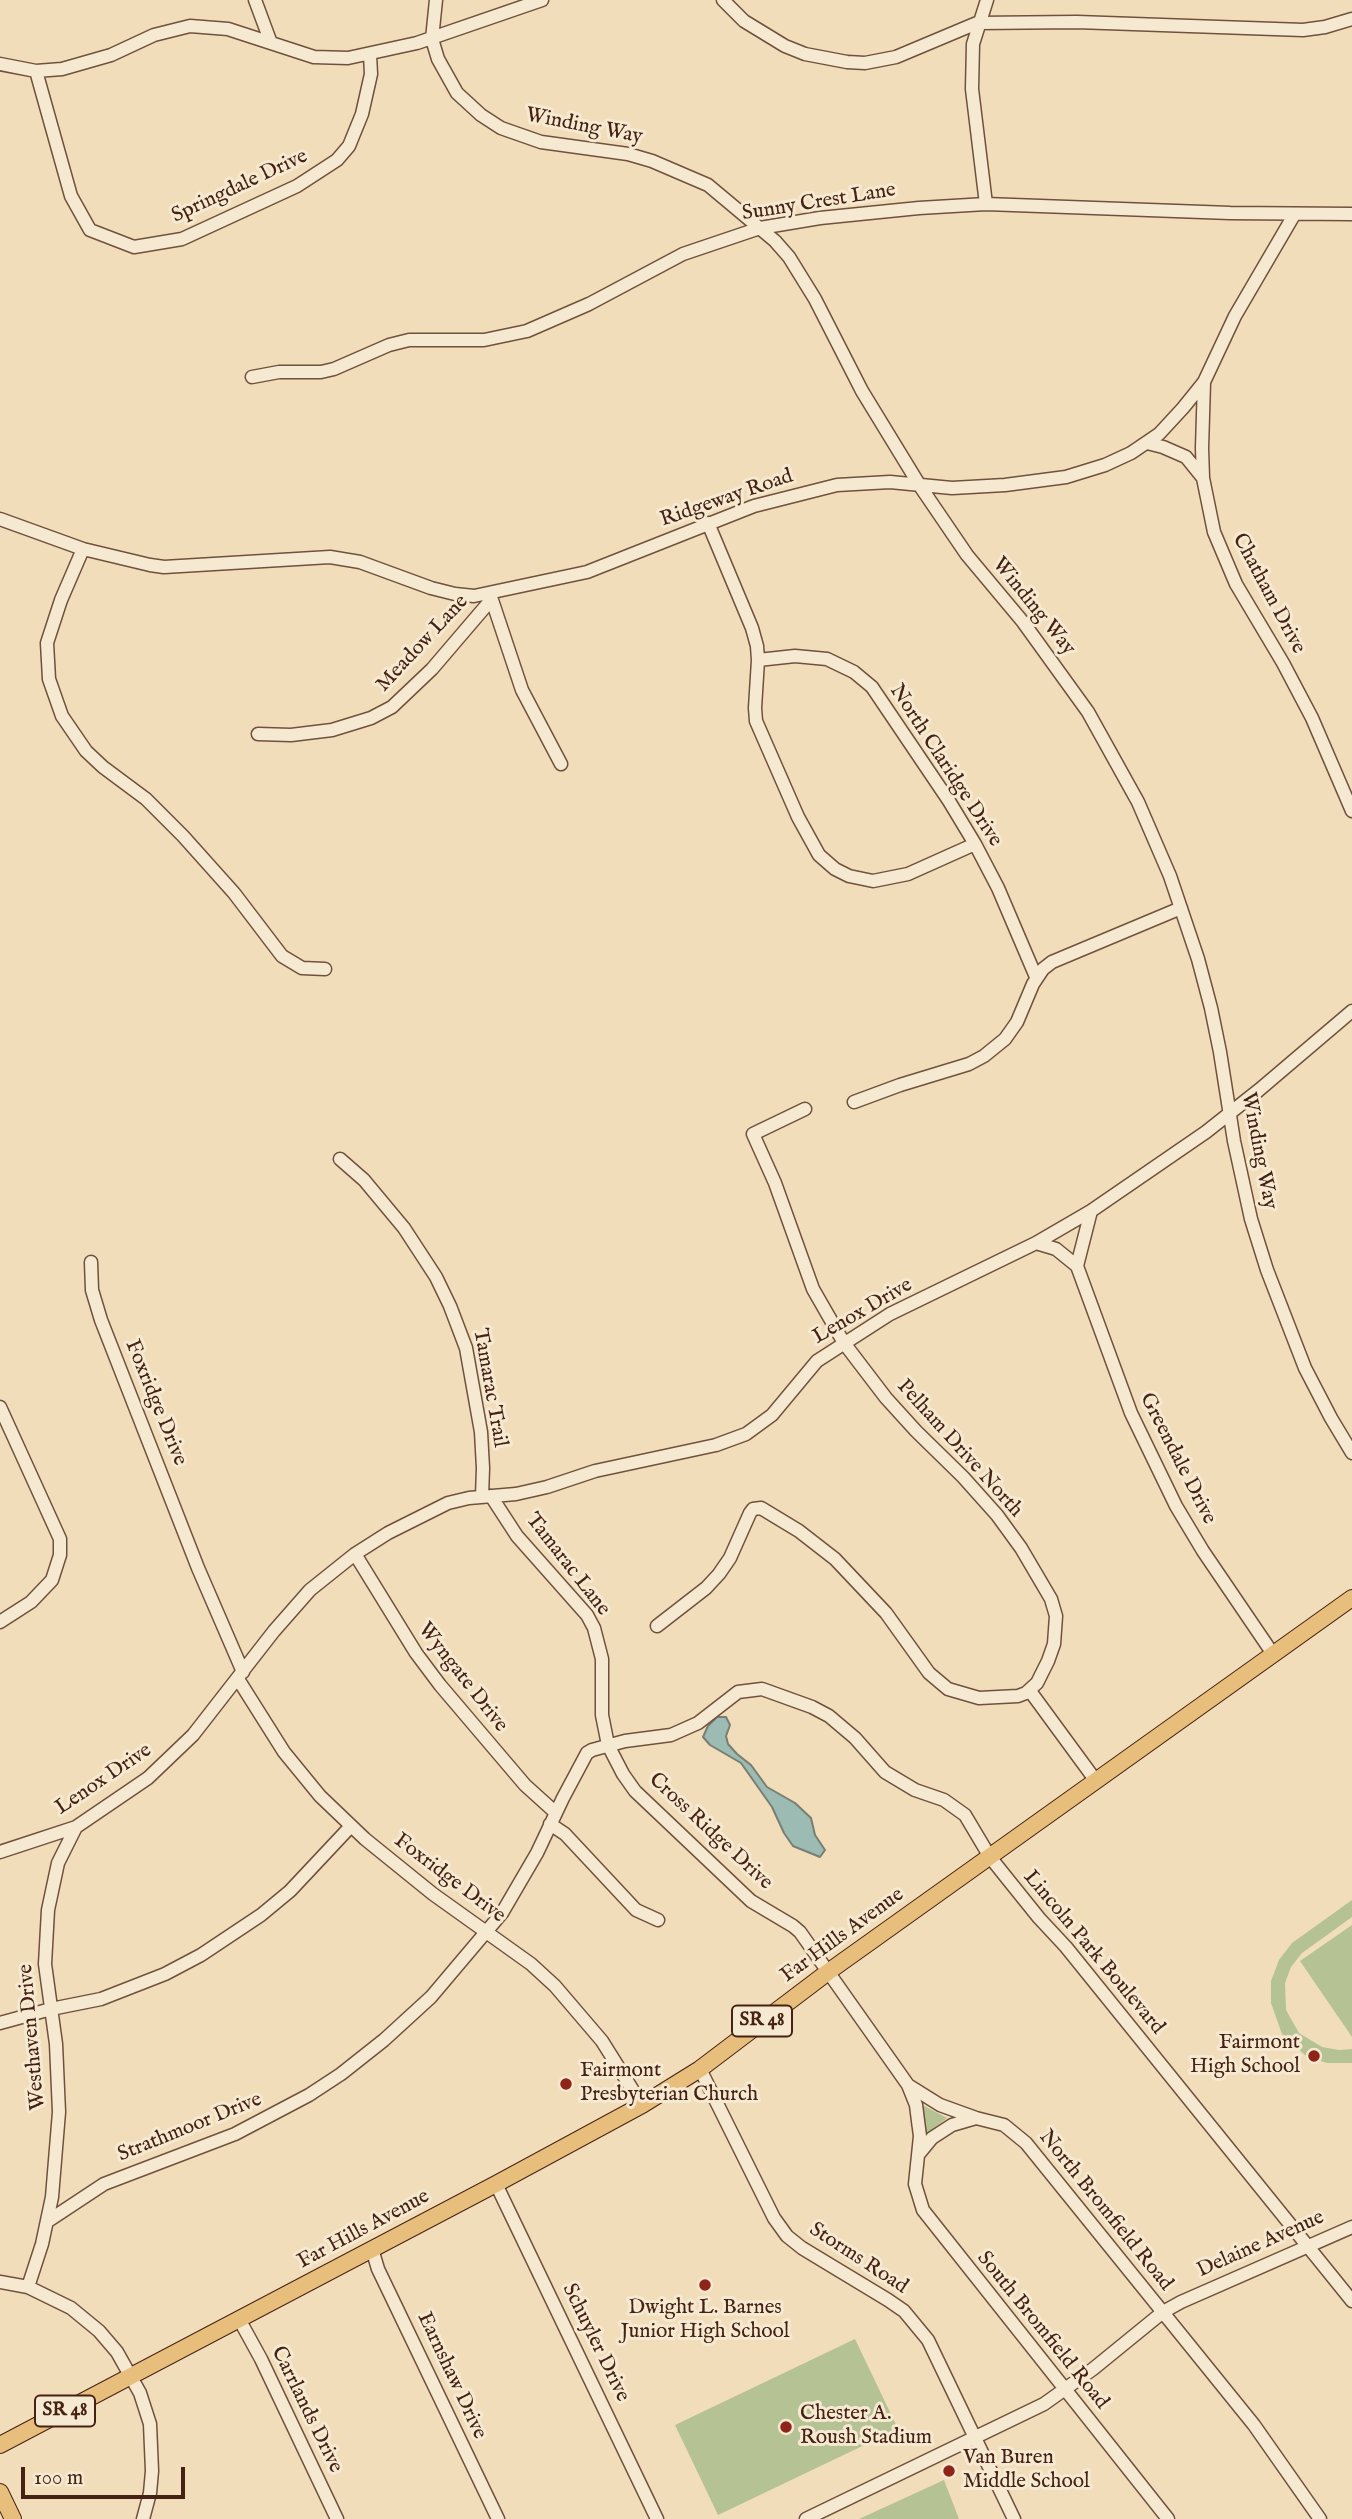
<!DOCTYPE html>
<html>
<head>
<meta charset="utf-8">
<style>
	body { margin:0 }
	#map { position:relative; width:1352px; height:2519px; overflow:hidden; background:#f1ddba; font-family:"IM FELL English",serif }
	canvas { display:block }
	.scale { position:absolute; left:21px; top:2467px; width:164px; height:32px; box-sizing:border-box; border:4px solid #452213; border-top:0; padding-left:9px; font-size:21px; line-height:24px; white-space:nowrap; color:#452213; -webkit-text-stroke:5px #f6e9d2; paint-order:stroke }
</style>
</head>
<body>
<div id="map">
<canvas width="1352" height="2519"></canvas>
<div class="scale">100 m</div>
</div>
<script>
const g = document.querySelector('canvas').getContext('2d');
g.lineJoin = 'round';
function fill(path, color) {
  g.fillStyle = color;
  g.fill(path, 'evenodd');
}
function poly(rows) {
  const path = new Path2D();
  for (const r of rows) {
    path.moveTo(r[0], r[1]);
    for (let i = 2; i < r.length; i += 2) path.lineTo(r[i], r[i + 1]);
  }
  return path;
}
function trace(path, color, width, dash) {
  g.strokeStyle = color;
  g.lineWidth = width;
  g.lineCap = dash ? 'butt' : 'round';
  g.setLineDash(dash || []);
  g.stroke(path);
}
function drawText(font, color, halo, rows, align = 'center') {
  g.font = font + ' "IM FELL English",serif';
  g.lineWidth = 6;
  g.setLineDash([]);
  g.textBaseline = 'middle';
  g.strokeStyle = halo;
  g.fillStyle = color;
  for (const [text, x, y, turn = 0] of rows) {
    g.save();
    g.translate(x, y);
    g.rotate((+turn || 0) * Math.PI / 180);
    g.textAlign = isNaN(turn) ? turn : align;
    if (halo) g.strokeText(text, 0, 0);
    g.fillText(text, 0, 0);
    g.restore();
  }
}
fill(poly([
	[1352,1900,1352,1917,1302,1953,1291,1967,1285,1983,1286,2010,1299,2033,1322,2047,1339,2050,1352,2049,1352,2063,1327,2063,1306,2056,1282,2034,1271,2003,1271,1981,1279,1960,1292,1943],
	[1352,1925,1352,2037,1300,1961],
	[919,2103,947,2118,925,2135],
	[855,2339,898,2429,718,2515,675,2425],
	[944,2480,959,2519,859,2519]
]), '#b4c294');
const water = poly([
	[717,1717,726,1717,730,1725,726,1736,728,1744,737,1754,751,1765,767,1787,795,1803,811,1818,815,1835,825,1850,820,1857,793,1846,784,1833,772,1807,741,1763,710,1745,703,1737,708,1726,717,1717]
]);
fill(water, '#9bbbb3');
trace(water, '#797e73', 2);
const minor = poly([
	[255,0,271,43],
	[436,0,432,39,438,59,457,93,481,115,501,128,541,142,628,154,652,161,708,185,775,241,789,257,815,299,862,391,920,486,967,555,1023,622,1088,712,1138,802,1170,876,1198,959,1211,1008,1220,1052,1234,1141,1251,1219,1267,1270,1305,1368,1331,1418,1352,1453],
	[723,0,744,21,785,46,805,54,847,62,865,63,896,57,977,23,1077,22,1303,30,1325,27,1352,19],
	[0,64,36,71,62,69,111,55,154,35,190,26,228,29,314,57,348,58,417,43,542,0],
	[36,71,71,196,90,230,134,247,182,239,297,186,337,160,349,146,362,114,371,74,370,55],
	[986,204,972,89,973,44,987,0],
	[252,377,279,372,321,372,334,369,389,345,409,340,484,340,527,331,589,304,683,254,760,228,820,218,919,208,986,204,1230,213,1352,214],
	[1204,382,1202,448,1203,478,1214,532,1236,584,1283,663,1312,718,1352,811],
	[1147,443,1163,447,1186,457,1203,478],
	[0,519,83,549,150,565,164,567,330,557,360,562,431,588,455,594,474,596,587,572,754,506,837,485,890,482,952,488,1005,485,1066,477,1105,465,1131,453,1159,434,1183,408,1204,382,1235,316,1294,215],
	[708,523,752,628,757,646,758,660,755,708,756,721,798,817,819,855,835,869,849,876,873,881,908,874,975,844],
	[83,549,61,600,47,643,49,679,62,716,86,751,103,767,146,799,183,836,234,893,282,956,302,968,325,969],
	[490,594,522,690,561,764],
	[758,660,795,656,827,659,854,672,872,687,949,801,975,844,998,888,1036,977],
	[258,734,291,735,332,730,371,718,392,707,432,669,491,600],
	[854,1102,900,1085,969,1064,984,1056,1005,1039,1017,1022,1033,984,1043,969,1052,962,1181,908],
	[340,1159,364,1180,404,1228,436,1277,450,1306,466,1348,481,1432,483,1468,482,1496],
	[1091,1211,1077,1266,1131,1413,1176,1506,1203,1551,1273,1654],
	[1036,1243,1056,1249,1077,1266],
	[91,1262,92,1290,101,1320,198,1568,243,1672],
	[0,1407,60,1539,60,1555,52,1580,31,1602,0,1622],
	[491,1496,517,1536,587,1615,594,1628,602,1659,602,1715,608,1745,623,1774,635,1791,751,1901,793,1926,800,1932,908,2085,940,2105,976,2118,1004,2125,1026,2143,1254,2425,1320,2519],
	[355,1554,416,1653,440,1685,525,1785,556,1813],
	[657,1626,706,1588,719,1574,730,1558,750,1513,753,1509,761,1508,799,1531,835,1559,886,1613,929,1673,948,1689,979,1698,1018,1696,1026,1693,1037,1683,1048,1661,1054,1644,1056,1616,1051,1599,1021,1548,997,1515,963,1477,916,1431,886,1398,844,1343,813,1289,775,1183,753,1134,805,1109],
	[238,1679,284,1752,320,1796,365,1839,433,1894,531,1964,555,1986,602,2041,642,2105],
	[1030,1691,1096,1781],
	[550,1824,565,1834,636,1910,658,1920],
	[0,1852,76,1827,148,1778,193,1735,274,1631,310,1590,355,1554,388,1533,448,1503,469,1498,516,1494,547,1487,595,1471,716,1445,746,1434,772,1415,817,1361,890,1314,1036,1243,1091,1211,1206,1132,1259,1090,1352,1011],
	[0,2023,51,2009,101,1999,165,1974,201,1955,261,1915,290,1891,351,1826],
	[700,2069,774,2218,787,2236,802,2248,888,2300,904,2311,928,2340,1014,2519],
	[908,2085,916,2105,918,2121,920,2136,915,2184,923,2210,1168,2519],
	[918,2155,932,2138,952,2125,976,2118],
	[496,2184,657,2519],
	[48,2221,104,2184,235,2134,309,2095,341,2074,384,2040,431,1997,502,1913,537,1853,563,1798,587,1753,592,1750,625,1741,671,1735,698,1723,738,1692,762,1689,812,1707,829,1716,855,1738,885,1772,915,1790,944,1800,965,1815,990,1857,1010,1882,1039,1918,1066,1947,1352,2301],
	[372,2249,378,2269,498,2519],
	[0,2282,28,2287,71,2308,99,2331,117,2352,140,2393,150,2424,152,2471,150,2493,143,2519],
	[28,2287,42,2244,52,2197,59,2112,56,2044,45,1964,48,1910,58,1863,76,1827],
	[239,2319,261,2359,337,2519],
	[806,2519,1044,2404,1093,2369,1163,2312,1181,2302,1352,2227]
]);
const major = poly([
	[0,2445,496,2184,642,2105,700,2069,828,1972,1352,1598],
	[0,2492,13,2519]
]);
trace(minor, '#70513d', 15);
trace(major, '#452213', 18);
trace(minor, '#f6e9d2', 12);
trace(major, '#e8be7d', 16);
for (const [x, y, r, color] of [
	[1314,2056,7,"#8f2418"],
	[566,2084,7,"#8f2418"],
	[705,2285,7,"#8f2418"],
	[786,2427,7,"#8f2418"],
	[949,2471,7,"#8f2418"]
]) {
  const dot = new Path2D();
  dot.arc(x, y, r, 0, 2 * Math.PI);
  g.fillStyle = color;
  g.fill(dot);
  trace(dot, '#f6e9d2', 2.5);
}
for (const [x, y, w] of [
	[762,2021,60],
	[65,2411,60]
]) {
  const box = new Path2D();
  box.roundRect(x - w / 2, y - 15.5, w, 31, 5);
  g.fillStyle = '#f6e9d2';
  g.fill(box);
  trace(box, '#452213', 2);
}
drawText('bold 19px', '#452213', null, [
	["SR 48",762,2021],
	["SR 48",65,2411]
]);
drawText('21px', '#452213', '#f6e9d2', [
	["Winding Way",584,127,11],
	["Springdale Drive",240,187,-25],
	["Sunny Crest Lane",819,203,-9],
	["Ridgeway Road",727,499,-19],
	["Chatham Drive",1268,594,62],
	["Winding Way",1033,607,51],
	["Meadow Lane",423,644,-47],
	["North Claridge Drive",945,766,57],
	["Winding Way",1258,1151,79],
	["Lenox Drive",863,1312,-30],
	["Tamarac Trail",489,1388,80],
	["Foxridge Drive",155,1403,68],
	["Pelham Drive North",959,1449,48],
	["Greendale Drive",1177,1459,63],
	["Tamarac Lane",567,1565,52],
	["Wyngate Drive",462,1678,52],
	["Lenox Drive",104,1780,-34],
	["Cross Ridge Drive",710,1832,43],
	["Foxridge Drive",449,1879,37],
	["Far Hills Avenue",843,1936,-36],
	["Lincoln Park Boulevard",1093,1953,50],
	["Westhaven Drive",33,2037,-95],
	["Strathmoor Drive",190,2128,-22],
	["North Bromfield Road",1105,2211,51],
	["Far Hills Avenue",364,2230,-28],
	["Delaine Avenue",1261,2245,-24],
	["Storms Road",858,2259,33],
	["South Bromfield Road",1042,2331,51],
	["Schuyler Drive",595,2343,64],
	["Earnshaw Drive",451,2376,65],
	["Carrlands Drive",306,2410,64]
]);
drawText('21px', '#452213', '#f6e9d2', [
	["Fairmont",1300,2044,"right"],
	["High School",1300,2068,"right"],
	["Fairmont",580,2072],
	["Presbyterian Church",580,2096],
	["Dwight L. Barnes",705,2309,"center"],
	["Junior High School",705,2333,"center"],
	["Chester A.",800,2415],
	["Roush Stadium",800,2439],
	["Van Buren",963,2459],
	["Middle School",963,2483]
], 'left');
</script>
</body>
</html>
